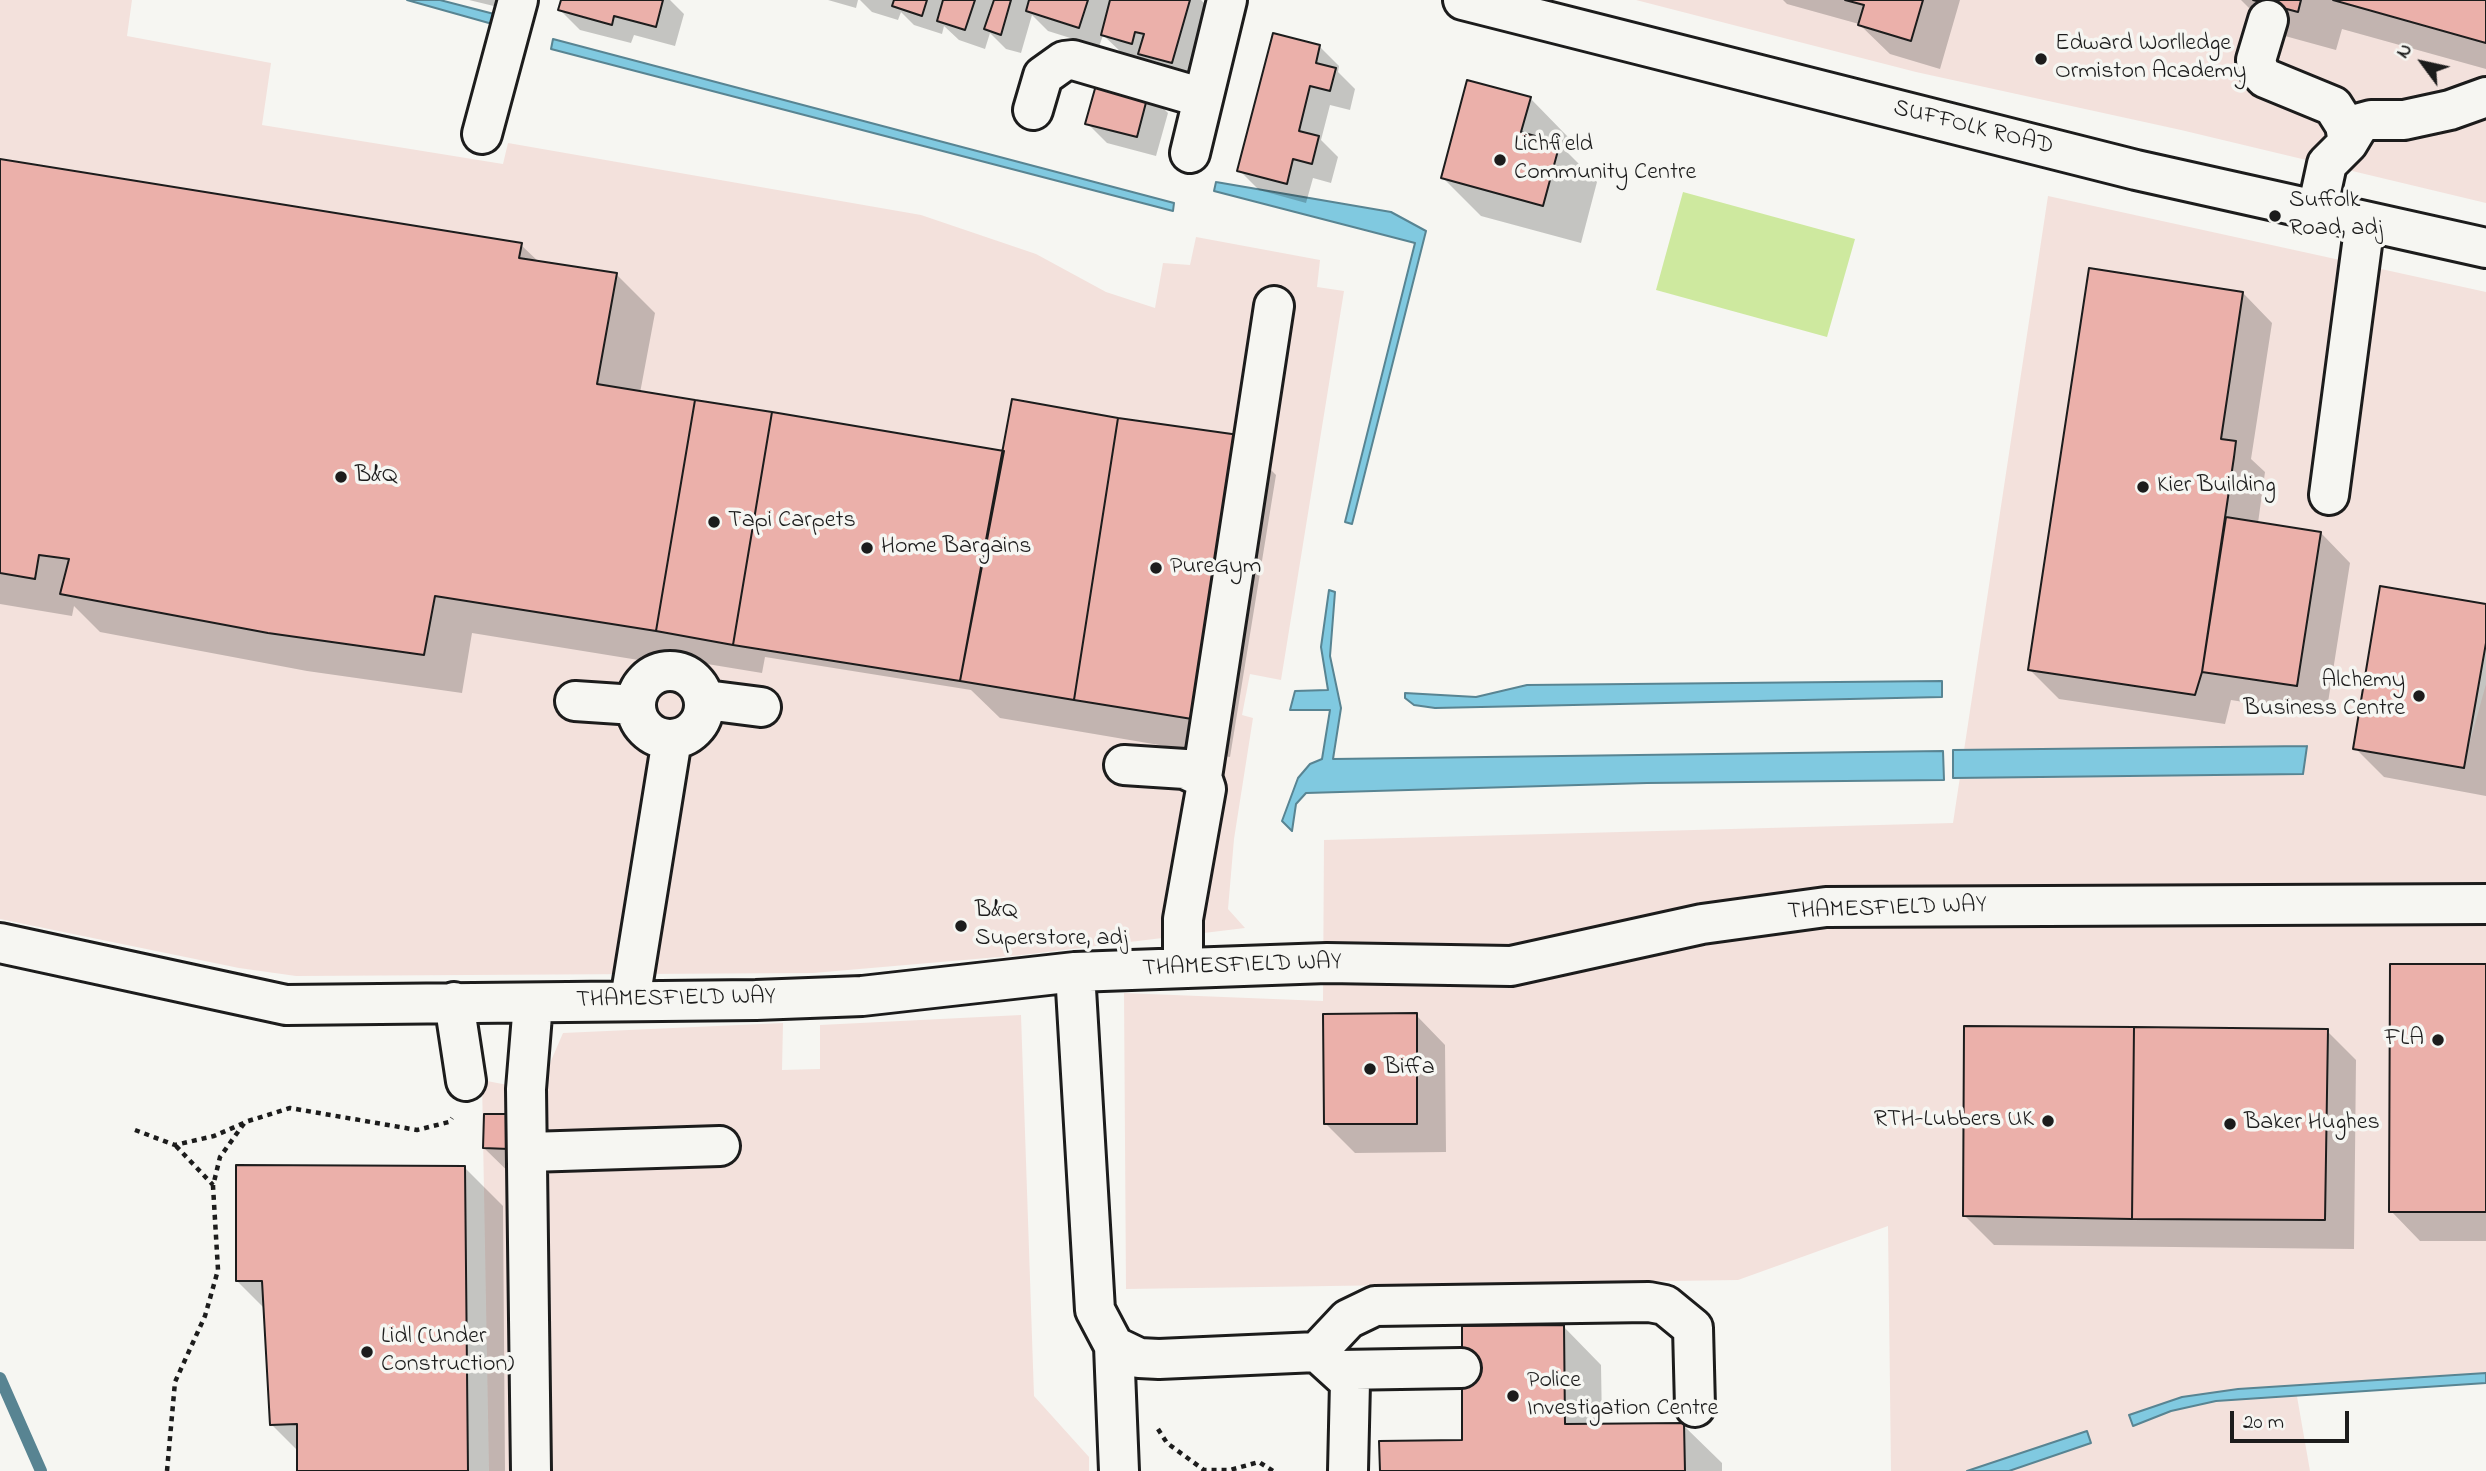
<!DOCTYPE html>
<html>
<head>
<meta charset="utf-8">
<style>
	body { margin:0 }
	#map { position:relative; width:2486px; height:1471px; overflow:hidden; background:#f6f6f2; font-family:"Indie Flower",sans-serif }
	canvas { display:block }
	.north { position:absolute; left:2388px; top:28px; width:70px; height:70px; -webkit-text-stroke:5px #f6f6f2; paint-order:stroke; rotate:303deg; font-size:19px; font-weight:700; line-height:28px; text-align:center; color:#1c1c1c }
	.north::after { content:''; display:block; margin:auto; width:24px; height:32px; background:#1c1c1c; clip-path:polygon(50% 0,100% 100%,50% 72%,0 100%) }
	.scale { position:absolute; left:2230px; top:1411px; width:119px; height:32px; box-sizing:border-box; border:4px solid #1c1c1c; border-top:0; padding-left:9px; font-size:21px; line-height:24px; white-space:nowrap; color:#1c1c1c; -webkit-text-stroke:5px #f6f6f2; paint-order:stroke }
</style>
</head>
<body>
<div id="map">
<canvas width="2486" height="1471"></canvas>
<div class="north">N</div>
<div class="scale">20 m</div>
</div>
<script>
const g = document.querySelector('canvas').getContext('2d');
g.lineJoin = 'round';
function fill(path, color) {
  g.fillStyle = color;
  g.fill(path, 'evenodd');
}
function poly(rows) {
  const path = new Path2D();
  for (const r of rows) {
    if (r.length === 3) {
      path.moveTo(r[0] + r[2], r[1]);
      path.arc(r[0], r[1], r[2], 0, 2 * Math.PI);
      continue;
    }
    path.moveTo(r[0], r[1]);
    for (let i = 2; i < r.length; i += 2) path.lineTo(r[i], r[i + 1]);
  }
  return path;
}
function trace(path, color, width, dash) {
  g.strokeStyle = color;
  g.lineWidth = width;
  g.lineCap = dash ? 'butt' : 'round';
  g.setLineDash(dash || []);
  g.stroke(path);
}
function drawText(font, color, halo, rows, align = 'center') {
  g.font = font + ' "Indie Flower",sans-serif';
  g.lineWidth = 7;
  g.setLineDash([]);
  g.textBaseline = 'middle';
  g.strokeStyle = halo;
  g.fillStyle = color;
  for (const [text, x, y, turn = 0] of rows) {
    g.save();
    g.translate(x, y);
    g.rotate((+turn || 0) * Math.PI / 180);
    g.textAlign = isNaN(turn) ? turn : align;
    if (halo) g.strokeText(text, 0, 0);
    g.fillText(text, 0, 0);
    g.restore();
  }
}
fill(poly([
	[0,0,132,0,127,36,271,63,262,125,503,164,508,143,921,215,1036,254,1106,292,1155,308,1163,263,1190,265,1196,237,1320,260,1317,287,1344,291,1281,680,1250,674,1242,715,1253,718,1234,839,1228,909,1245,928,1022,955,813,973,296,976,239,968,0,919],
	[1636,0,2486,0,2486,203,2181,130,1916,72],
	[2048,196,2486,292,2486,643,2466,756,2486,684,2486,1373,2295,1385,2310,1471,1891,1471,1888,1226,1738,1280,1126,1289,1124,993,1323,1001,1324,840,1953,823],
	[1021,1015,1034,1396,1089,1457,1089,1471,489,1471,482,1080,538,1091,563,1033,783,1023,782,1070,820,1069,820,1025]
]), '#f3e1dc');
fill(poly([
	[1683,192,1855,239,1827,337,1656,290]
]), '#cee99f');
const water = poly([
	[407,0,440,0,498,15,496,25,407,0],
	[553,39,1174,203,1173,211,551,49,553,39],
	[1216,182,1391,212,1426,231,1352,524,1345,522,1415,243,1214,191,1216,182],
	[1329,590,1335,592,1330,656,1341,708,1333,759,1943,751,1944,780,1647,783,1306,793,1296,804,1292,831,1282,821,1298,778,1310,764,1322,759,1330,710,1290,710,1295,691,1328,690,1321,647,1329,590],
	[1942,681,1942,697,1435,708,1414,705,1405,698,1405,693,1476,697,1527,685,1942,681],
	[2307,746,2303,774,1953,778,1953,750,2307,746],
	[2486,1373,2486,1383,2216,1401,2171,1411,2133,1426,2129,1415,2182,1397,2238,1389,2486,1373],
	[2087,1431,2091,1443,2009,1471,1967,1471,2087,1431]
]);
fill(water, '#80c9e0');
trace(water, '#588492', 2);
fill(poly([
	[469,0,504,0,502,8],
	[562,0,670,0,684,14,675,46,634,35,631,43,580,30,560,10],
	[828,0,858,0,856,8],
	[860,0,1201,0,1212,11,1192,82,1160,73,1149,62,1123,54,1103,35,1099,47,1048,31,1032,15,1021,53,1006,49,990,33,985,49,959,40,944,26,942,34,914,25,901,12,898,20,872,12],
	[1783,0,1960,0,1940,69,1890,54,1859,24,1787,4],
	[2241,0,2486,0,2486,69,2342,29,2336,50,2274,33],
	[1319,46,1339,66,1338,72,1355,89,1350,110,1330,105,1321,140,1338,157,1331,183,1313,178,1306,203,1259,190,1239,170],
	[1148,93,1168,113,1156,156,1107,143,1087,123],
	[1530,98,1568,137,1565,150,1597,182,1581,243,1481,216,1443,178],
	[0,161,521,245,540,263,617,275,655,313,640,393,1004,452,1013,401,1238,437,1276,475,1230,757,1000,718,971,690,765,657,762,673,695,662,694,669,472,633,462,693,307,671,100,632,74,606,72,616,0,604],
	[2243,293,2272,323,2251,459,2265,472,2258,523,2321,533,2350,563,2326,715,2231,700,2225,724,2059,699,2029,669],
	[2486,606,2486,796,2384,777,2355,748],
	[2486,966,2486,1241,2420,1241,2391,1211],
	[1416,1015,1445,1045,1446,1152,1355,1153,1326,1124],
	[2327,1031,2356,1060,2354,1249,1994,1245,1964,1215],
	[485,1116,548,1154,547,1186,523,1186,484,1148],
	[464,1167,503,1206,505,1471,299,1471,299,1452,271,1424,265,1309,237,1281],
	[1563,1326,1601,1365,1602,1425,1683,1425,1722,1463,1722,1471,1381,1471,1464,1442]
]), '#0003');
trace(poly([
	[0,1378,41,1471]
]), '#588492', 12);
const building = poly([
	[561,0,663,0,656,27,614,16,612,25,558,10,561,0],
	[894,0,927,0,922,16,892,6,894,0],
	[943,0,975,0,965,30,937,21,943,0],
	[994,0,1011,0,1001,35,984,29,994,0],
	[1029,0,1088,0,1079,28,1026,11,1029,0],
	[1110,0,1190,0,1172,63,1138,54,1144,34,1135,32,1132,44,1101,35,1110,0],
	[1845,0,1923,0,1911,41,1858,25,1864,5,1845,0],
	[2253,0,2301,0,2298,12,2253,0],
	[2333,0,2486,0,2486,43,2333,0],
	[1273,33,1320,45,1316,63,1336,68,1330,91,1310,86,1299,131,1319,136,1312,164,1293,159,1287,184,1237,171,1273,33],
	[1098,78,1149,91,1137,137,1085,124,1098,78],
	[1467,80,1531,97,1521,132,1560,143,1543,206,1441,178,1467,80],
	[0,159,522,243,519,258,617,273,597,384,695,400,656,631,435,596,424,655,268,633,60,594,69,559,39,555,35,579,0,573,0,159],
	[2089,268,2243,292,2221,439,2236,441,2234,457,2202,672,2195,695,2028,670,2089,268],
	[1012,399,1118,418,1074,700,960,681,1012,399],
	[695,400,772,412,733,645,656,631,695,400],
	[772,412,1004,451,960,681,733,645,772,412],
	[1118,418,1239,435,1192,719,1074,700,1118,418],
	[2226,517,2321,532,2297,686,2202,672,2226,517],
	[2380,586,2486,604,2486,643,2464,768,2353,749,2380,586],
	[2390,964,2486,964,2486,1212,2389,1212,2390,964],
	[1417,1013,1417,1124,1324,1124,1323,1014,1417,1013],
	[1964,1026,2134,1027,2132,1219,1963,1216,1964,1026],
	[2134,1027,2328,1029,2325,1220,2132,1219,2134,1027],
	[484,1114,510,1114,509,1149,483,1148,484,1114],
	[236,1165,465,1166,468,1471,297,1471,297,1424,270,1425,262,1281,236,1281,236,1165],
	[1564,1325,1565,1424,1684,1423,1685,1471,1380,1471,1379,1441,1462,1440,1462,1326,1564,1325]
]);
fill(building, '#ebb0aa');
trace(building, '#1c1c1c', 2);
const minor = poly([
	[1463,0,2136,170,2486,248],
	[2268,20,2256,60,2259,71,2265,78,2333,106,2345,125,2348,143],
	[1033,110,1043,76,1064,61,1073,60,1203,98],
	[482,134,518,0],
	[1190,153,1227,0],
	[2317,210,2327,164,2348,143,2360,123,2371,120,2404,120,2450,110,2486,97],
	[2329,495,2365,222],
	[670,705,34],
	[706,700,761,707],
	[575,701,635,705],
	[1124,765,1185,769,1202,777,1206,789,1183,919,1183,968],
	[1202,777,1274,306],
	[0,943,286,1005,756,1000,862,996,1075,972,1327,963,1511,966,1702,924,1826,907,2486,904],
	[1075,972,1095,1310,1114,1346,1119,1471],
	[630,1000,672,739],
	[454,1002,466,1081],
	[529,1152,720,1146],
	[1114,1346,1139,1358,1159,1359,1317,1352,1350,1382,1348,1471],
	[1317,1352,1348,1319,1375,1306,1649,1302,1665,1305,1693,1328,1695,1407],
	[1340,1370,1461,1368],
	[531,1471,526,1089,533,1003]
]);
trace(minor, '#1c1c1c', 44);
trace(poly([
	[135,1130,175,1145,214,1136,244,1123],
	[176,1146,213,1185],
	[1158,1429,1167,1443,1204,1470,1230,1470,1259,1462,1273,1471],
	[167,1471,175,1382,205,1316,218,1270,213,1186,220,1157,245,1122,290,1108,417,1130,449,1122,452,1118]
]), '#1c1c1c', 4.5, [5, 5]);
trace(minor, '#f6f6f2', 38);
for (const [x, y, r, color] of [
	[2041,59,7,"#1c1c1c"],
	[1500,160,7,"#1c1c1c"],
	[2275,216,7,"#1c1c1c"],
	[341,477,7,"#1c1c1c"],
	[2143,487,7,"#1c1c1c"],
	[714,522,7,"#1c1c1c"],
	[867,548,7,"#1c1c1c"],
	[1156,568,7,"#1c1c1c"],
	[2419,696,7,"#1c1c1c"],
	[961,926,7,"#1c1c1c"],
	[2438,1040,7,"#1c1c1c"],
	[1370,1069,7,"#1c1c1c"],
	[2048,1121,7,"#1c1c1c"],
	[2230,1124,7,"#1c1c1c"],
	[367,1352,7,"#1c1c1c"],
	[1513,1396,7,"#1c1c1c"]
]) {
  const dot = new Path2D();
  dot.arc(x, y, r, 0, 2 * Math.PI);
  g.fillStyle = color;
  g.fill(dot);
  trace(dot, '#f6f6f2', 2.5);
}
drawText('24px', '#1c1c1c', '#f6f6f2', [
	["Edward Worlledge",2055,45],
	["Ormiston Academy",2055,73],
	["Lichfield",1514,146],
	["Community Centre",1514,174],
	["Suffolk",2289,202],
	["Road, adj",2289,230],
	["B&Q",355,477],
	["Kier Building",2157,487],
	["Tapi Carpets",728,522],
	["Home Bargains",881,548],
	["PureGym",1170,568],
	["Alchemy",2405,682,"right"],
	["Business Centre",2405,710,"right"],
	["B&Q",975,912],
	["Superstore, adj",975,940],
	["FLA",2424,1040,"right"],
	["Biffa",1384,1069],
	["RTH-Lubbers UK",2034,1121,"right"],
	["Baker Hughes",2244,1124],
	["Lidl (Under",381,1338],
	["Construction)",381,1366],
	["Police",1527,1382],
	["Investigation Centre",1527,1410]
], 'left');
drawText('24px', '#1c1c1c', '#f6f6f2', [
	["SUFFOLK ROAD",1973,129,14],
	["THAMESFIELD WAY",1887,910,-2],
	["THAMESFIELD WAY",1242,967,-2],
	["THAMESFIELD WAY",676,1000,-1]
]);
</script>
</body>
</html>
